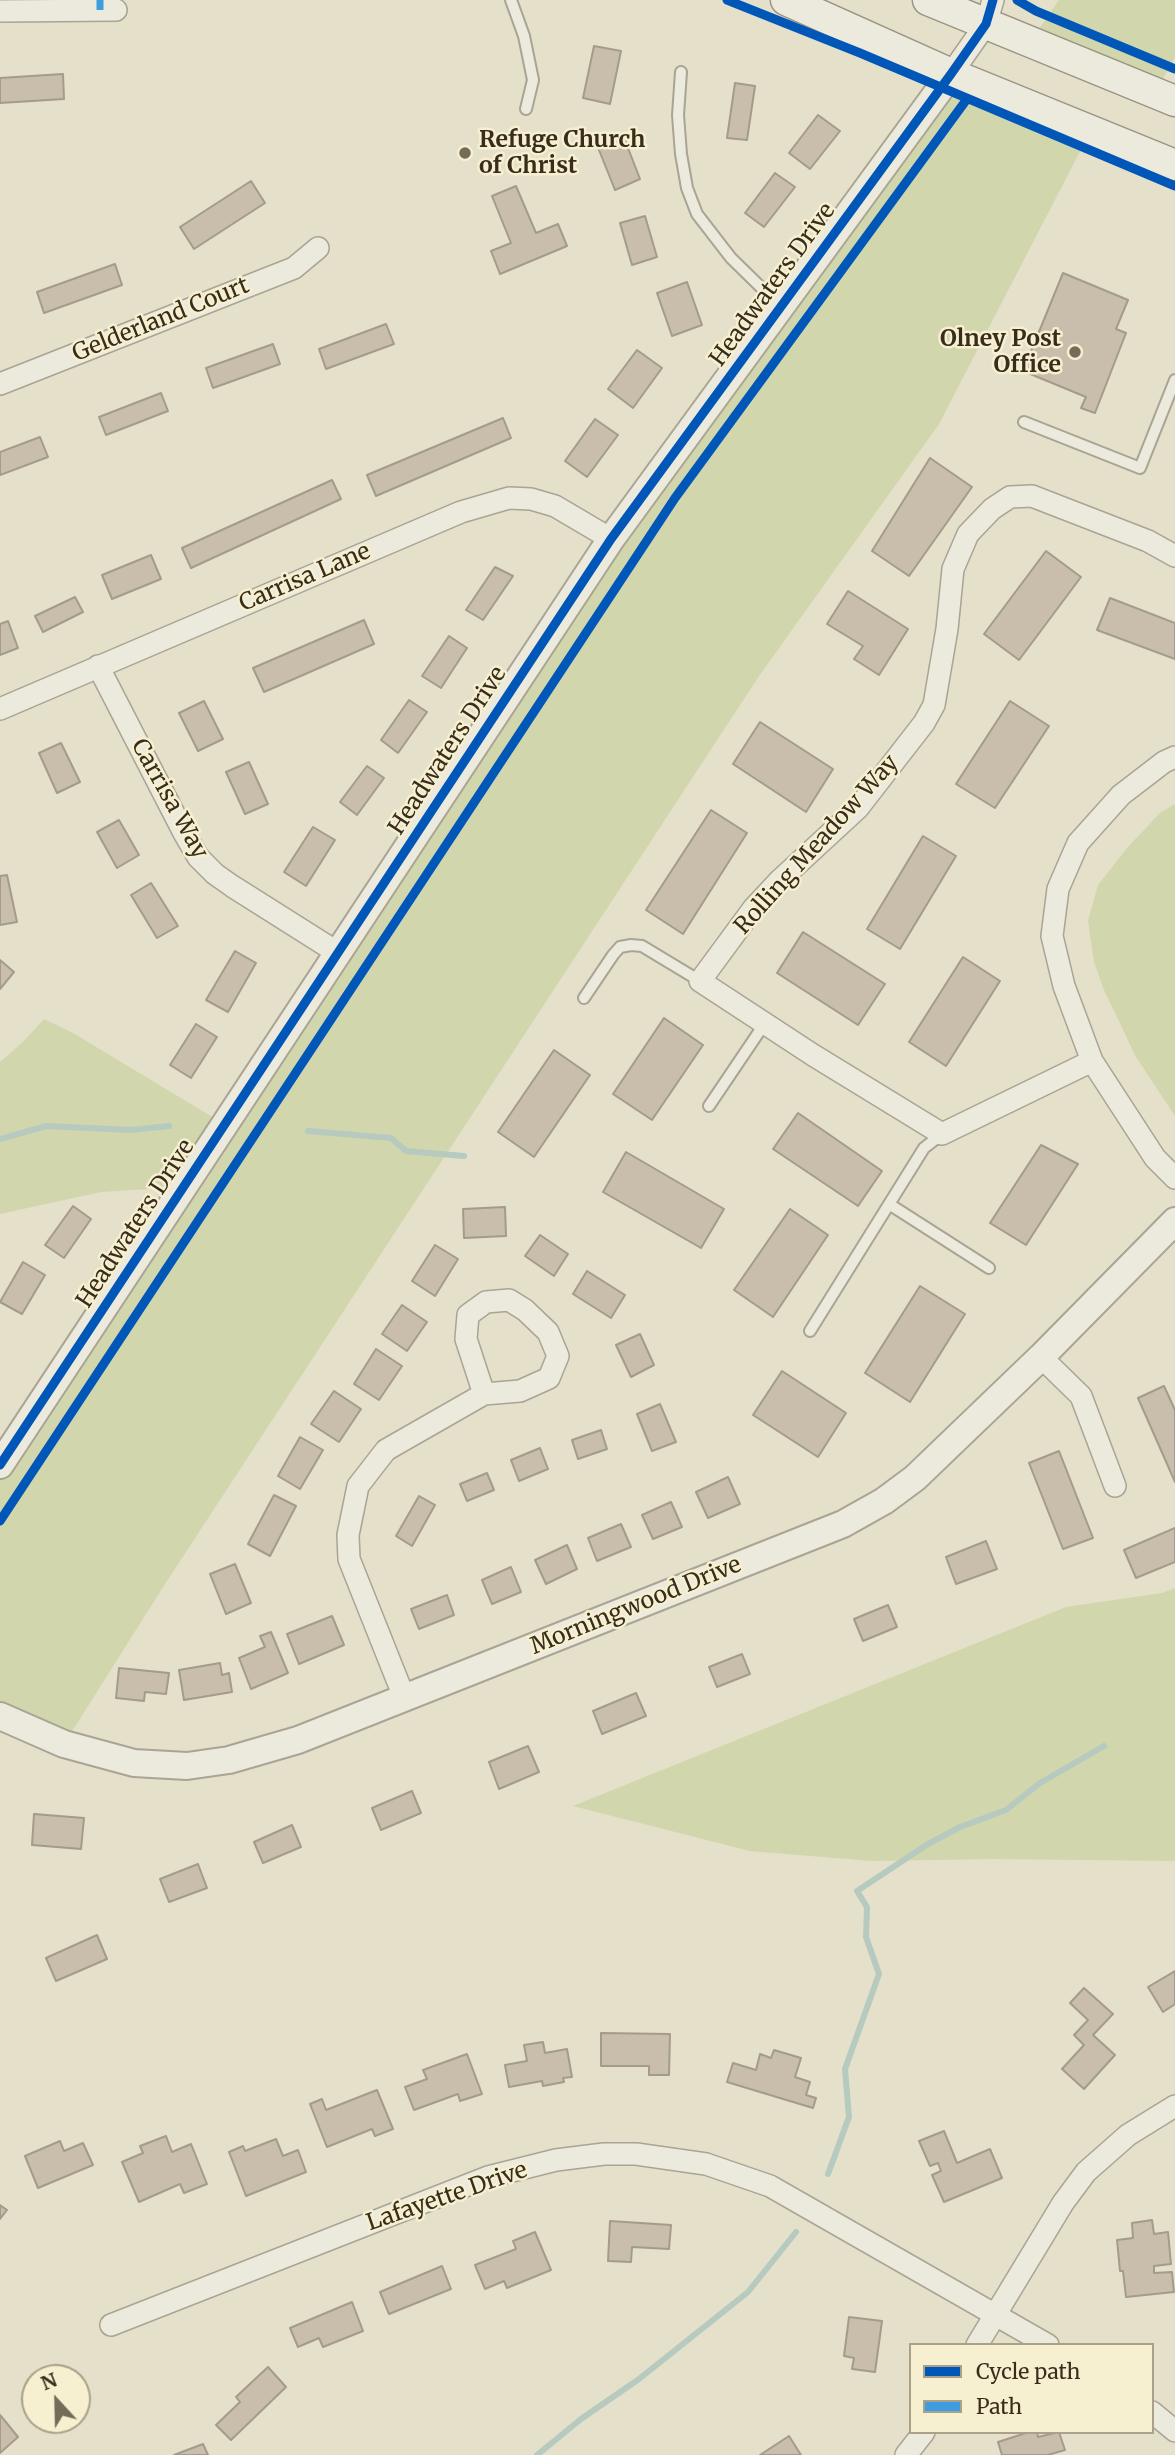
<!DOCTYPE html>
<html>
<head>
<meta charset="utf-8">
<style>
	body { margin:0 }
	#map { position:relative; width:1175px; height:2455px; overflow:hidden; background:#e4e0ca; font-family:Merriweather,serif }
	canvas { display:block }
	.legend { position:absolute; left:909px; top:2343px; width:245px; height:91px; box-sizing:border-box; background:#f6efd0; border:2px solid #aaa188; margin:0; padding:9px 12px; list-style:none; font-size:21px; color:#382d1c }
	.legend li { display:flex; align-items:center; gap:14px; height:35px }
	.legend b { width:35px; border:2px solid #aaa188 }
	.north { position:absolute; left:21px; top:2364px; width:70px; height:70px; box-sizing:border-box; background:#f6efd0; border:2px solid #aaa188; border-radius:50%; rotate:338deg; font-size:19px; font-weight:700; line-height:28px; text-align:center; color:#382d1c }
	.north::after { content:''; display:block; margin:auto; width:24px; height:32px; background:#746c59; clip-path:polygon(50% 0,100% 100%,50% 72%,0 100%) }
</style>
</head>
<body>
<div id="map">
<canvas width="1175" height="2455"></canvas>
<ul class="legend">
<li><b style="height:9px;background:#0057b8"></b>Cycle path</li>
<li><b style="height:9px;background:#3e9ddf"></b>Path</li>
</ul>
<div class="north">N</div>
</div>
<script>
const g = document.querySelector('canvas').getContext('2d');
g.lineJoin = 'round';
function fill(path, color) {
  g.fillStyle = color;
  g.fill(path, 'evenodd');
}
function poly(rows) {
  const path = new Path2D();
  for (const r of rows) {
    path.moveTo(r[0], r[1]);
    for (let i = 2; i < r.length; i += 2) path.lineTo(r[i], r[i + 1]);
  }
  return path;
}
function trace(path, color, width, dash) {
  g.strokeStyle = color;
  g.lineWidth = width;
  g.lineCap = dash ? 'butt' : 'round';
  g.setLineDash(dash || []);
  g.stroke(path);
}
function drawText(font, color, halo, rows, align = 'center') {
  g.font = font + ' Merriweather,serif';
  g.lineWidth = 5;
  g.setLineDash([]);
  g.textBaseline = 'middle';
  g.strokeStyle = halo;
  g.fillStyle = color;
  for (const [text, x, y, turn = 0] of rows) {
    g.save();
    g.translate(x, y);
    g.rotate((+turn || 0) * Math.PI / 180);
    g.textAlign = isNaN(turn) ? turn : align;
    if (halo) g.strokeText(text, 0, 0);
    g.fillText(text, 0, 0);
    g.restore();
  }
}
fill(poly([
	[1059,0,1175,0,1175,57,1155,93,1030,42],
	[951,74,1089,134,939,424,759,676,165,1584,64,1744,0,1716,0,1465,183,1187,101,1192,0,1214,0,1062,24,1041,44,1019,73,1033,224,1124,611,539],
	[1175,804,1175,1116,1136,1057,1104,990,1094,962,1088,921,1098,885,1127,848,1160,813],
	[1175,1588,1175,1861,993,1859,871,1861,750,1851,573,1806,1066,1607,1162,1593]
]), '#d1d6ac');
trace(poly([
	[308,1131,391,1138,406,1151,464,1156],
	[0,1139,46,1126,131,1130,169,1126],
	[828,2174,849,2117,845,2069,879,1974,866,1937,867,1907,857,1891,928,1844,960,1827,1006,1810,1040,1783,1104,1746],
	[537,2455,581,2419,639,2379,748,2292,796,2232]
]), '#b6cac0', 6);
const building = poly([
	[594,46,621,51,610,104,583,98,594,46],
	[63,74,64,99,0,103,0,78,63,74],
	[735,83,755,86,747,140,727,138,735,83],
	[818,115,840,131,810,169,789,153,818,115],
	[623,135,640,179,615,190,597,145,623,135],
	[775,173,795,187,764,227,745,213,775,173],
	[251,181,265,203,194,249,180,227,251,181],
	[516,186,536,233,558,224,567,246,500,274,491,251,511,243,492,196,516,186],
	[645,216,657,257,632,265,620,223,645,216],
	[115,264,122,285,44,313,37,292,115,264],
	[1063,273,1128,300,1116,329,1126,333,1095,413,1081,408,1086,397,1023,371,1063,273],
	[687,282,702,325,672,336,657,293,687,282],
	[386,324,394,344,326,369,319,349,386,324],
	[273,344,280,364,213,388,206,368,273,344],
	[637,350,662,368,633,408,608,389,637,350],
	[161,393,168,411,106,435,99,417,161,393],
	[503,418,511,438,376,496,367,475,503,418],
	[595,419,618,435,587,477,565,461,595,419],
	[40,437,48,457,0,475,0,452,40,437],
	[930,458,972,487,909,576,872,551,930,458],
	[332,480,341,499,191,568,182,548,332,480],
	[1046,551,1081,577,1019,660,984,634,1046,551],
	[151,555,161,579,112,599,102,575,151,555],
	[495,567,513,576,483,620,466,610,495,567],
	[848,591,908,629,879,675,854,659,863,646,827,624,848,591],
	[75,597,83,612,43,632,35,616,75,597],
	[1110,598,1175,623,1175,659,1097,630,1110,598],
	[364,620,374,644,264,692,253,668,364,620],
	[8,621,18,648,0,655,0,624,8,621],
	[449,636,467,648,441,688,422,676,449,636],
	[409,700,427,712,398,753,381,740,409,700],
	[204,701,223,739,198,751,179,713,204,701],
	[1010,701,1049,726,995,808,956,784,1010,701],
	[760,722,833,769,806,812,733,764,760,722],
	[61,743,80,782,57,793,39,753,61,743],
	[249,762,268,804,245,814,226,772,249,762],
	[367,766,384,778,357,815,340,802,367,766],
	[711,810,747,833,683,934,646,910,711,810],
	[119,820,139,855,117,868,97,832,119,820],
	[313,827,335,840,306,886,284,872,313,827],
	[923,836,956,856,900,949,867,929,923,836],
	[7,875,17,922,0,925,0,876,7,875],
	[151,883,178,926,157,938,131,895,151,883],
	[803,932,885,984,858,1025,777,973,803,932],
	[235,951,256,963,228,1012,206,1000,235,951],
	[963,957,1000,981,946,1066,909,1042,963,957],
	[0,960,14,972,0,989,0,960],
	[664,1018,703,1045,652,1120,613,1094,664,1018],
	[196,1024,217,1037,191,1078,170,1065,196,1024],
	[554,1050,590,1075,534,1157,498,1132,554,1050],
	[798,1113,882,1171,858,1206,773,1149,798,1113],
	[1041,1145,1078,1164,1026,1245,990,1223,1041,1145],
	[626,1152,724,1209,701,1248,603,1192,626,1152],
	[73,1206,91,1219,64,1258,45,1245,73,1206],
	[505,1207,506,1236,464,1238,463,1209,505,1207],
	[790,1209,828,1235,773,1317,734,1290,790,1209],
	[540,1235,568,1254,554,1276,525,1256,540,1235],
	[435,1245,458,1259,435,1296,412,1281,435,1245],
	[23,1262,45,1275,22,1314,0,1302,23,1262],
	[587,1271,625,1295,611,1318,573,1294,587,1271],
	[920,1286,965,1314,910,1402,865,1373,920,1286],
	[402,1305,427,1322,407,1351,382,1334,402,1305],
	[640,1334,654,1365,631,1377,616,1345,640,1334],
	[376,1349,402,1366,379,1400,354,1384,376,1349],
	[782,1371,846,1413,818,1457,753,1415,782,1371],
	[1164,1386,1175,1410,1175,1482,1138,1398,1164,1386],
	[334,1391,361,1409,339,1442,311,1424,334,1391],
	[660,1404,676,1442,652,1451,637,1414,660,1404],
	[601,1430,607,1449,578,1459,572,1440,601,1430],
	[300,1437,323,1450,300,1489,278,1476,300,1437],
	[540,1448,548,1469,519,1481,511,1460,540,1448],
	[1059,1451,1093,1538,1063,1549,1029,1463,1059,1451],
	[487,1473,494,1490,467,1501,460,1484,487,1473],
	[728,1477,740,1504,708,1518,696,1492,728,1477],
	[274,1495,296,1506,270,1556,248,1544,274,1495],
	[419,1496,435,1505,412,1546,396,1536,419,1496],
	[671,1502,682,1527,653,1539,642,1515,671,1502],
	[621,1524,631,1547,597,1561,588,1538,621,1524],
	[1175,1528,1175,1562,1136,1578,1124,1550,1175,1528],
	[986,1541,997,1569,956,1584,946,1557,986,1541],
	[567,1545,577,1569,546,1584,535,1560,567,1545],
	[235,1564,251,1603,226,1614,210,1574,235,1564],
	[511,1567,521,1592,492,1604,482,1580,511,1567],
	[447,1595,454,1615,419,1629,411,1609,447,1595],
	[888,1605,897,1627,863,1641,854,1619,888,1605],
	[332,1616,344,1645,299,1664,287,1634,332,1616],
	[271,1632,288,1673,251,1689,239,1658,265,1647,260,1636,271,1632],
	[742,1654,750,1674,717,1687,709,1667,742,1654],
	[220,1663,222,1675,229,1673,232,1692,184,1700,179,1670,220,1663],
	[119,1668,169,1673,166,1694,145,1692,144,1701,116,1698,119,1668],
	[636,1693,646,1716,602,1734,593,1711,636,1693],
	[528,1746,539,1772,499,1789,489,1762,528,1746],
	[412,1791,421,1813,381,1830,372,1808,412,1791],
	[34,1814,84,1818,81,1849,32,1845,34,1814],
	[292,1825,301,1847,263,1863,254,1842,292,1825],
	[198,1864,207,1888,169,1902,160,1879,198,1864],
	[97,1935,107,1959,56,1981,46,1958,97,1935],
	[1175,1971,1175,2004,1163,2012,1148,1987,1175,1971],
	[1084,1988,1113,2014,1093,2035,1115,2055,1084,2089,1062,2069,1084,2045,1074,2035,1088,2020,1070,2003,1084,1988],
	[601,2033,670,2034,669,2075,649,2075,649,2066,601,2066,601,2033],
	[543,2042,545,2053,567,2049,572,2077,563,2078,564,2082,543,2086,542,2081,509,2087,505,2065,527,2061,524,2045,543,2042],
	[774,2050,801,2058,795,2077,810,2082,806,2095,816,2098,813,2108,727,2082,733,2063,756,2070,760,2054,771,2058,774,2050],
	[467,2054,482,2094,460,2101,458,2094,414,2110,405,2087,427,2079,423,2070,467,2054],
	[377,2090,393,2129,375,2136,372,2129,327,2147,310,2104,322,2099,326,2110,377,2090],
	[944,2131,957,2163,990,2149,1002,2178,944,2202,932,2175,941,2171,938,2163,930,2166,919,2141,944,2131],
	[166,2136,172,2152,191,2144,207,2184,184,2193,180,2184,139,2202,122,2162,143,2153,140,2146,166,2136],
	[276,2139,283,2156,298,2150,306,2172,246,2196,229,2152,243,2146,245,2151,276,2139],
	[60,2141,64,2151,83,2143,93,2165,38,2188,25,2156,60,2141],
	[0,2205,7,2210,0,2219,0,2205],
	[1152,2220,1154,2234,1168,2232,1171,2264,1154,2266,1154,2273,1172,2272,1174,2292,1126,2297,1123,2271,1120,2271,1117,2240,1133,2238,1132,2223,1152,2220],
	[610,2221,671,2225,669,2249,632,2247,631,2262,608,2261,610,2221],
	[535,2232,551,2270,507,2288,504,2281,485,2289,475,2265,516,2249,513,2241,535,2232],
	[442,2266,451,2289,389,2314,380,2292,442,2266],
	[352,2302,363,2331,323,2347,319,2338,298,2347,290,2328,352,2302],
	[849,2317,882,2321,875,2372,852,2369,854,2358,844,2356,849,2317],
	[268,2367,286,2387,231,2440,216,2425,240,2402,236,2397,268,2367],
	[0,2415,18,2437,0,2453,0,2415],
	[1029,2432,1037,2432,1038,2437,1059,2432,1065,2450,1048,2455,1002,2455,998,2442,1029,2432],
	[789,2436,801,2455,760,2455,789,2436],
	[203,2444,208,2455,174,2455,203,2444]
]);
fill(building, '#c8beab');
trace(building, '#a49b8a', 2);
const service = poly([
	[511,0,524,36,533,80,526,109],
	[681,72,678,115,681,154,687,188,697,214,731,258,781,307],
	[1024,422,1140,468,1175,380],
	[584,998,613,955,620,947,631,945,642,946,700,981],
	[709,1106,765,1023],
	[889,1204,989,1268],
	[810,1331,924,1148,942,1134]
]);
const minor = poly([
	[0,11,116,10],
	[951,74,986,24,993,0],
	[0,384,294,268,318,248],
	[98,666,184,833,198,857,215,874,232,886,338,953],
	[0,709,461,512,509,498,531,499,555,506,611,539],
	[1175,757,1164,762,1121,795,1078,843,1058,889,1052,936,1064,986,1092,1061,1155,1158,1175,1178],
	[1092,1061,942,1134,813,1055,700,981,753,909,780,880,858,808,924,723,934,705,947,629,953,569,968,534,992,509,1010,497,1032,496,1148,541,1175,556],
	[1041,1357,1081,1396,1115,1486],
	[404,1697,349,1559,348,1535,358,1486,386,1450,484,1394,520,1391,549,1378,558,1356,548,1332,525,1310,509,1300,486,1302,468,1315,466,1339,484,1394],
	[111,2325,488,2177,556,2160,604,2154,636,2154,706,2164,770,2186,1048,2345],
	[977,2345,1063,2203,1086,2172,1128,2135,1175,2106],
	[1152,2412,1175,2431],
	[906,2455,924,2432]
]);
const tertiary = poly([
	[0,1465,611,539,951,74],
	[0,1716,64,1744,134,1763,187,1766,229,1760,298,1740,843,1524,884,1501,915,1478,1041,1357,1175,1221]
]);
const secondary = poly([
	[786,0,951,74,1175,165],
	[928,0,1175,101]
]);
trace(service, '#a9a494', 14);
trace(minor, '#a9a494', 24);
trace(tertiary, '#a9a494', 30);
trace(secondary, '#999484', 33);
trace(service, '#ece9dd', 10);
trace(minor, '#ece9dd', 21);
trace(tertiary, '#ece9dd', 26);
trace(secondary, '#ece9dd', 30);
trace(poly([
	[100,10,100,0]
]), '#3e9ddf', 7, [14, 7]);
trace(poly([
	[727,0,860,53,1175,186],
	[1017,0,1036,11,1175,69],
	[0,1465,611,539,951,74,986,24,993,0],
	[0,1521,675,498,967,99]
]), '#0057b8', 9);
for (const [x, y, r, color] of [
	[465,153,7,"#746c59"],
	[1075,352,7,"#746c59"]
]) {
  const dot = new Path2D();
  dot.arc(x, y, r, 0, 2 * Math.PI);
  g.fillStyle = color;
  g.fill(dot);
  trace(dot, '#f6efd0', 2.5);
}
drawText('bold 23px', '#382d1c', '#f6efd0', [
	["Refuge Church",479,140],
	["of Christ",479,166],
	["Olney Post",1061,339,"right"],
	["Office",1061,365,"right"]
], 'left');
drawText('23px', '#382d1c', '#f6efd0', [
	["Headwaters Drive",773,285,-54],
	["Gelderland Court",161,320,-22],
	["Carrisa Lane",305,578,-23],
	["Headwaters Drive",448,751,-57],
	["Carrisa Way",169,799,61],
	["Rolling Meadow Way",817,845,-48],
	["Headwaters Drive",136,1224,-57],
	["Morningwood Drive",636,1606,-22],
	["Lafayette Drive",447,2197,-19]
]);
</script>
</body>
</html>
